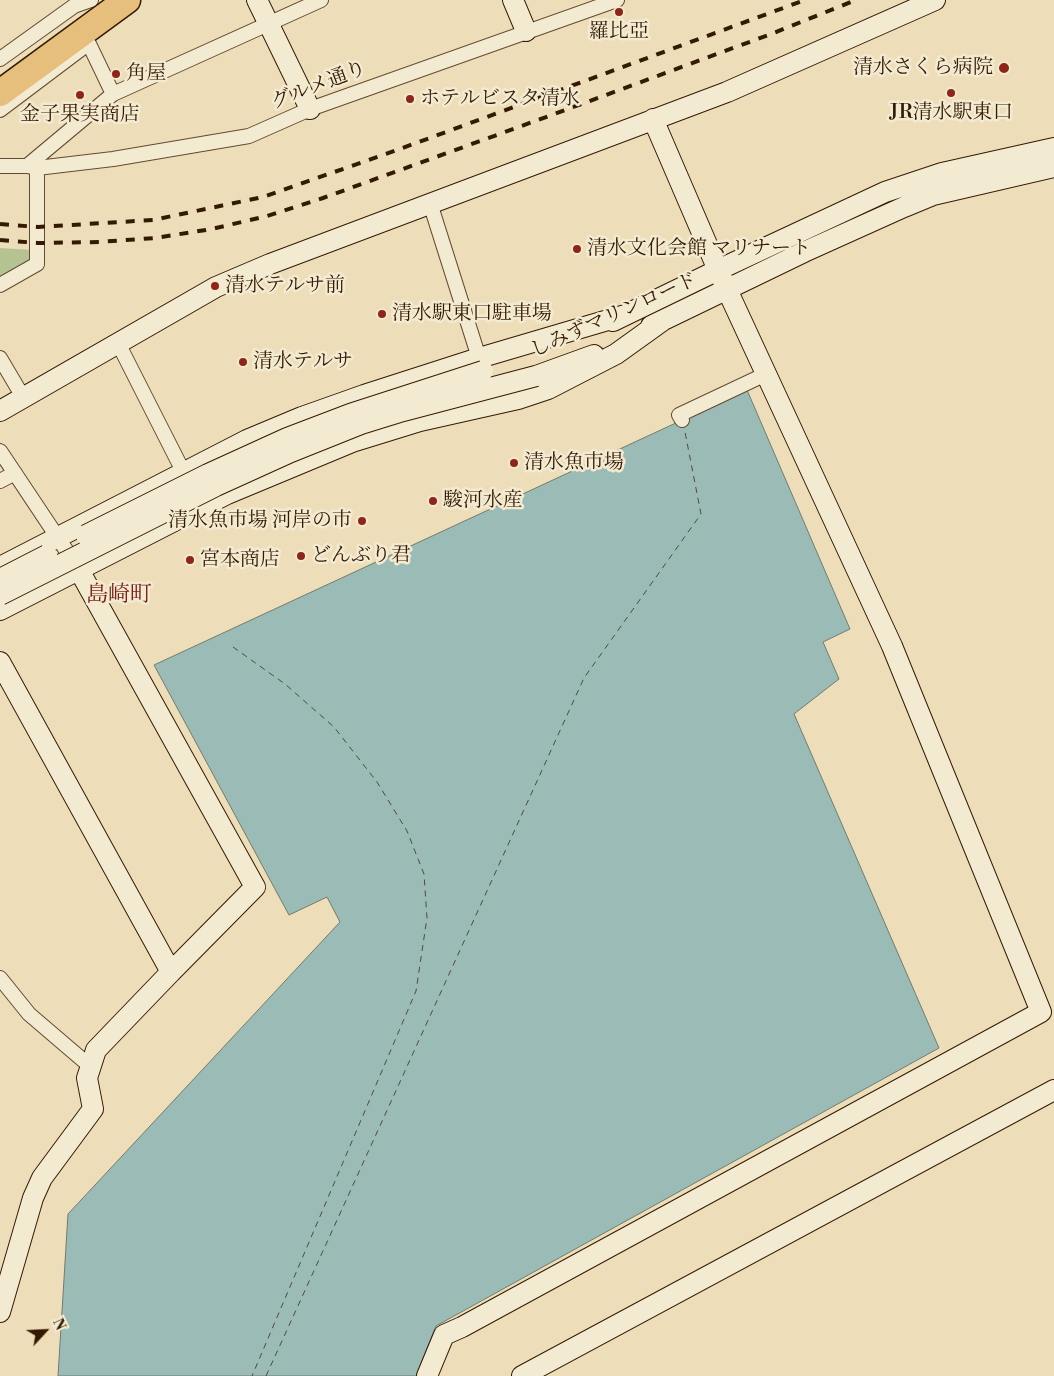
<!DOCTYPE html>
<html>
<head>
<meta charset="utf-8">
<style>
	body { margin:0 }
	#map { position:relative; width:1054px; height:1376px; overflow:hidden; background:#eddeb9; font-family:"Libre Bodoni",serif }
	canvas { display:block }
	.north { position:absolute; left:20px; top:1306px; width:50px; height:50px; -webkit-text-stroke:4px #f3ead2; paint-order:stroke; rotate:65deg; font-size:14px; font-weight:700; line-height:20px; text-align:center; color:#341a02 }
	.north::after { content:''; display:block; margin:auto; width:18px; height:22px; background:#341a02; clip-path:polygon(50% 0,100% 100%,50% 72%,0 100%) }
</style>
</head>
<body>
<div id="map">
<canvas width="1054" height="1376"></canvas>
<div class="north">N</div>
</div>
<script>
const g = document.querySelector('canvas').getContext('2d');
g.lineJoin = 'round';
function fill(path, color) {
  g.fillStyle = color;
  g.fill(path, 'evenodd');
}
function poly(rows) {
  const path = new Path2D();
  for (const r of rows) {
    path.moveTo(r[0], r[1]);
    for (let i = 2; i < r.length; i += 2) path.lineTo(r[i], r[i + 1]);
  }
  return path;
}
function trace(path, color, width, dash) {
  g.strokeStyle = color;
  g.lineWidth = width;
  g.lineCap = dash ? 'butt' : 'round';
  g.setLineDash(dash || []);
  g.stroke(path);
}
function drawText(font, color, halo, rows, align = 'center') {
  g.font = font + ' "Libre Bodoni","Noto Serif JP",serif';
  g.lineWidth = 5;
  g.setLineDash([]);
  g.textBaseline = 'middle';
  g.strokeStyle = halo;
  g.fillStyle = color;
  for (const [text, x, y, turn = 0] of rows) {
    g.save();
    g.translate(x, y);
    g.rotate((+turn || 0) * Math.PI / 180);
    g.textAlign = isNaN(turn) ? turn : align;
    if (halo) g.strokeText(text, 0, 0);
    g.fillText(text, 0, 0);
    g.restore();
  }
}
fill(poly([
	[0,248,33,250,34,261,0,281]
]), '#b5c292');
const water = poly([
	[747,390,850,629,823,642,839,679,794,714,939,1048,436,1326,416,1376,58,1376,68,1214,340,922,327,897,289,915,154,665,747,390]
]);
fill(water, '#9abbb6');
trace(water, '#717b6e', 1);
trace(poly([
	[233,647,285,684,334,727,377,782,407,831,424,874,427,918,416,991,252,1376],
	[266,1376,584,678,701,514,684,427]
]), '#534a38', 1, [6, 5]);
const street = poly([
	[89,44,113,94],
	[0,59,74,6,91,0],
	[0,110,81,49],
	[0,166,27,166,113,94,321,0],
	[27,166,37,168,113,159,249,136,310,109,617,0],
	[430,203,479,358],
	[0,285,37,264,37,168],
	[118,343,188,481],
	[0,358,23,397],
	[682,420,679,415,766,374],
	[0,451,76,565],
	[0,481,15,473],
	[0,978,29,1014,91,1067]
]);
const secondary = poly([
	[257,0,310,109],
	[513,0,526,31],
	[613,321,718,270,885,192,942,173,1054,148],
	[651,326,804,252,904,207,933,195,1054,167],
	[536,376,594,355],
	[0,411,216,287,270,264,727,92,935,0],
	[0,567,247,440,302,417,364,395,479,358,625,315],
	[79,570,255,887,171,972],
	[0,610,227,494,352,442,420,421,518,399,548,389,616,354,662,321],
	[0,662,171,972,96,1050,87,1078,93,1109,42,1178,33,1198,0,1312],
	[427,1376,444,1335,462,1327,1041,1012,892,646,718,270,653,119],
	[522,1376,1054,1090]
]);
const highway = poly([
	[0,93,127,0]
]);
trace(street, '#624b30', 16);
trace(secondary, '#341a02', 22);
trace(highway, '#341a02', 29);
trace(street, '#f3ead2', 14);
trace(secondary, '#f3ead2', 20);
trace(highway, '#e6bf7c', 26);
trace(poly([
	[0,224,38,227,153,220,263,197,397,150,805,0],
	[0,240,38,243,99,242,155,238,212,229,267,216,323,198,549,116,771,34,856,0]
]), '#341a02', 4, [9, 9]);
const secondaryBridge = poly([
	[86,535,208,474,287,438,350,414,483,371],
	[0,579,47,555],
	[0,595,216,486,291,452,361,424,403,411,536,376]
]);
trace(secondaryBridge, '#341a02', 22, []);
trace(secondaryBridge, '#f3ead2', 20);
for (const [x, y, r, color] of [
	[619,12,5,"#8f2418"],
	[1004,68,6,"#8f2418"],
	[116,74,5,"#8f2418"],
	[951,93,5,"#8f2418"],
	[80,95,5,"#8f2418"],
	[410,99,5,"#8f2418"],
	[577,249,5,"#8f2418"],
	[215,286,5,"#8f2418"],
	[382,314,5,"#8f2418"],
	[243,362,5,"#8f2418"],
	[514,463,5,"#8f2418"],
	[433,501,5,"#8f2418"],
	[362,521,5,"#8f2418"],
	[301,556,5,"#8f2418"],
	[190,560,5,"#8f2418"]
]) {
  const dot = new Path2D();
  dot.arc(x, y, r, 0, 2 * Math.PI);
  g.fillStyle = color;
  g.fill(dot);
  trace(dot, '#f3ead2', 2);
}
drawText('20px', '#341a02', '#f3ead2', [
	["羅比亞",619,32,"center"],
	["清水さくら病院",993,68,"right"],
	["角屋",126,74],
	["ホテルビスタ清水",420,99],
	["JR清水駅東口",951,113,"center"],
	["金子果実商店",80,115,"center"],
	["清水文化会館 マリナート",587,249],
	["清水テルサ前",225,286],
	["清水駅東口駐車場",392,314],
	["清水テルサ",253,362],
	["清水魚市場",524,463],
	["駿河水産",443,501],
	["清水魚市場 河岸の市",352,521,"right"],
	["どんぶり君",311,556],
	["宮本商店",200,560]
], 'left');
drawText('20px', '#341a02', '#f3ead2', [
	["グルメ通り",319,86,-21],
	["しみずマリンロード",614,316,-24]
]);
drawText('22px', '#7a1f14', '#f3ead2', [
	["島崎町",119,596]
]);
</script>
</body>
</html>
